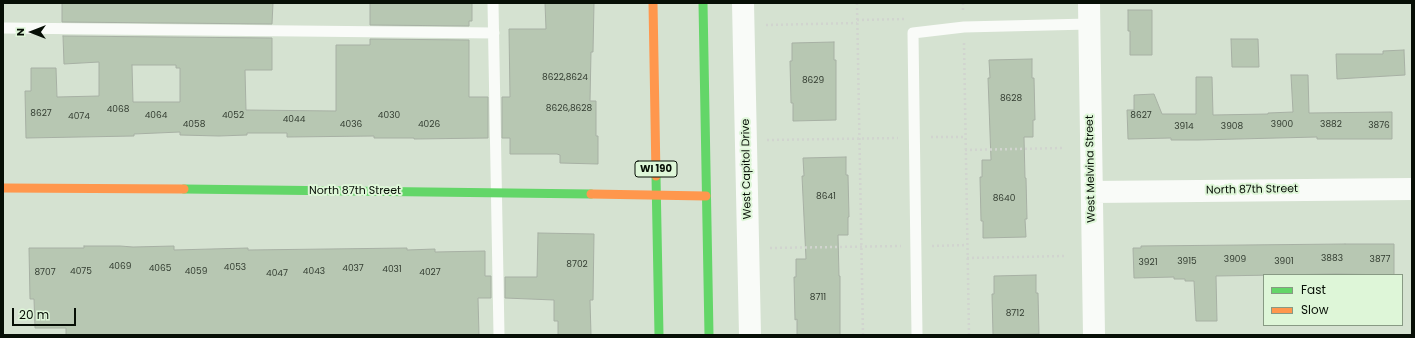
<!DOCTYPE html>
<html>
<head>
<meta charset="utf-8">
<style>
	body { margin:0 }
	#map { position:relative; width:1415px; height:338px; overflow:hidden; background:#d5e2d1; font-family:Poppins,sans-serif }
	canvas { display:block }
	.frame { position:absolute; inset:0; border:4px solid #070f06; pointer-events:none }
	.legend { position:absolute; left:1263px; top:274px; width:140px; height:52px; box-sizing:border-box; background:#def6d8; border:1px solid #889a84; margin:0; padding:5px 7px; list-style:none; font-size:12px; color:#070f06 }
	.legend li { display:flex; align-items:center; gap:8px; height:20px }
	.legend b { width:20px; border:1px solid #889a84 }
	.north { position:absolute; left:12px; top:12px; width:40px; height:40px; -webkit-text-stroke:3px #def6d8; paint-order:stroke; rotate:270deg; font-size:11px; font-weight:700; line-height:16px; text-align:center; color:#070f06 }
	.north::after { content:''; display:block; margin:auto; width:14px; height:18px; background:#070f06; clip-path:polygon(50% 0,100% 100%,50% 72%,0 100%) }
	.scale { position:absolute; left:12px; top:308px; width:64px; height:18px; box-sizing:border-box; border:2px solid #070f06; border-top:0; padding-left:5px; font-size:12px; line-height:14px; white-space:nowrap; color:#070f06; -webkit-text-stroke:3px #def6d8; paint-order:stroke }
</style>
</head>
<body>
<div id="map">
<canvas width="1415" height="338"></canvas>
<div class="frame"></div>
<ul class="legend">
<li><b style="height:5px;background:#63d668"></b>Fast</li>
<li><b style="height:5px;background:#ff974d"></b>Slow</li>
</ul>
<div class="north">N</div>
<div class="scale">20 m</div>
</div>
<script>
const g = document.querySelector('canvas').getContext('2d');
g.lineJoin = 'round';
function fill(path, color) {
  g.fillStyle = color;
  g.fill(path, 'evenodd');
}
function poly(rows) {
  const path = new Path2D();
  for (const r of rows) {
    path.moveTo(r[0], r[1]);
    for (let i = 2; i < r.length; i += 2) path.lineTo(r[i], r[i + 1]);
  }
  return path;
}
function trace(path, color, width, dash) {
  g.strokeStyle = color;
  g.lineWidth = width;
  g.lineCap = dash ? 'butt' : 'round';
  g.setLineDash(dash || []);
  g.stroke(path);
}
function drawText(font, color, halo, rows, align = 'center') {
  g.font = font + ' Poppins,sans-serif';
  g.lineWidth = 4;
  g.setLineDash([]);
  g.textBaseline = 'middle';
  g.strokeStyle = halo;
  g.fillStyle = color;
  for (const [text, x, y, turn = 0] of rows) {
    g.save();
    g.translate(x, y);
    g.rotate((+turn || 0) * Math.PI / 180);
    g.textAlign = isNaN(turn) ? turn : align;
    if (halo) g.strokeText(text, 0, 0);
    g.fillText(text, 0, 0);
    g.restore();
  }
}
const building = poly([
	[62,3,273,3,272,24,62,22,62,3],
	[370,3,472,3,472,21,469,21,469,26,370,25,370,3],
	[545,3,594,3,593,52,591,52,590,101,596,101,596,136,598,136,598,164,560,163,560,155,557,154,510,154,510,138,502,138,502,97,510,97,509,29,546,29,545,3],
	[1128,10,1152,10,1152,55,1130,55,1130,31,1128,31,1128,10],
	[63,36,272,38,272,70,245,70,246,110,336,111,336,45,370,45,370,39,469,40,469,97,488,97,488,138,414,139,414,138,374,138,374,136,287,137,287,133,247,133,247,135,219,136,180,135,180,132,134,134,134,136,26,138,25,91,31,91,31,68,56,68,57,97,99,96,99,62,64,64,63,36],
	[132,65,176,65,176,68,180,68,180,102,133,102,132,65],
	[1231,39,1258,39,1259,67,1232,67,1231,39],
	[834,42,834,60,836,60,836,120,793,121,793,103,791,103,790,61,792,61,792,43,834,42],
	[1404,50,1405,75,1337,79,1336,54,1383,54,1383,51,1404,50],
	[1032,59,1032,78,1034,78,1035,120,1033,120,1033,137,1024,137,1025,178,1026,178,1027,219,1025,219,1026,237,983,238,983,221,981,221,980,177,982,177,982,160,991,160,988,78,990,78,989,60,1032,59],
	[1291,75,1308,75,1309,113,1392,112,1392,139,1317,139,1317,137,1198,140,1171,140,1171,138,1128,139,1127,110,1134,110,1134,95,1154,94,1162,114,1196,114,1196,77,1212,77,1213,115,1268,114,1268,113,1293,112,1291,75],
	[846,157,846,175,848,175,849,217,848,217,848,235,838,235,839,276,840,276,840,335,797,335,797,319,795,320,794,277,796,277,796,259,806,259,802,176,804,176,803,158,846,157],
	[538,233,594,234,593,300,590,300,591,335,558,335,558,321,554,321,554,300,505,298,505,277,537,277,538,233],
	[1345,244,1394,244,1394,275,1336,274,1216,276,1217,321,1196,321,1194,281,1185,281,1185,279,1174,279,1174,277,1134,278,1133,248,1141,248,1141,246,1345,244],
	[84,246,120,246,133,247,174,246,174,250,248,248,248,250,407,248,407,250,435,249,435,252,485,251,485,276,491,276,491,298,478,298,479,335,66,335,66,328,35,328,34,299,30,299,29,248,84,248,84,246],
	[1036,275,1036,293,1038,293,1039,334,993,335,992,294,994,294,994,276,1036,275]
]);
fill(building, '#b7c7b2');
trace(building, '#a7b0a4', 1);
trace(poly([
	[857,3,863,335],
	[963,3,963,10],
	[857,20,905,19],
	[766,25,857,23],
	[964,43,969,335],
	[931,137,965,137],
	[767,140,898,138],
	[965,150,1063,148],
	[932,246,967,245],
	[770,248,901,246],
	[967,258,1065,256]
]), '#d1d4cf', 2.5, [2, 3]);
trace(poly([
	[493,3,499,335],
	[3,28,494,33],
	[917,335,913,33,964,27,1089,24]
]), '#f9fbf8', 11);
trace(poly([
	[743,3,750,335],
	[1089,3,1094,335],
	[1092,192,1412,189]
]), '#f9fbf8', 22);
trace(poly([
	[703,3,709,335],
	[656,176,659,335],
	[184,189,591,194]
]), '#63d668', 9);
trace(poly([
	[653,3,656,176],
	[3,188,184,189],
	[591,194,706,196]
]), '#ff974d', 9);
drawText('9px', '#333d31', null, [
	["8622,8624",565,78],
	["8629",813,81],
	["8628",1011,99],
	["8626,8628",569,109],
	["4068",118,110],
	["8627",41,114],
	["4064",156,116],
	["4052",233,116],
	["4030",389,116],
	["8627",1141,116],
	["4074",79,117],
	["4044",294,120],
	["4058",194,125],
	["4036",351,125],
	["4026",429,125],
	["3900",1282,125],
	["3882",1331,125],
	["3876",1379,126],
	["3914",1184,127],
	["3908",1232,127],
	["8641",826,197],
	["8640",1004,199],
	["3883",1332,259],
	["3909",1235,260],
	["3877",1380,260],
	["3915",1187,262],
	["3901",1284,262],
	["3921",1148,263],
	["8702",577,265],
	["4069",120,267],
	["4053",235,268],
	["4065",160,269],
	["4037",353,269],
	["4031",392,270],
	["4075",81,272],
	["4059",196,272],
	["4043",314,272],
	["8707",45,273],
	["4027",430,273],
	["4047",277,274],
	["8711",818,298],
	["8712",1015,314]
]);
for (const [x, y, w] of [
	[656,169,42]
]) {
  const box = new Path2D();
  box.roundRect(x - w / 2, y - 8, w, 16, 3);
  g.fillStyle = '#def6d8';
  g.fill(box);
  trace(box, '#070f06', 1);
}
drawText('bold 10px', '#070f06', null, [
	["WI 190",656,169]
]);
drawText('11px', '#070f06', '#def6d8', [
	["West Capitol Drive",747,169,-91],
	["West Melvina Street",1091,169,-91],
	["North 87th Street",1252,190,-1],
	["North 87th Street",355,191]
]);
</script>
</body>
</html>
